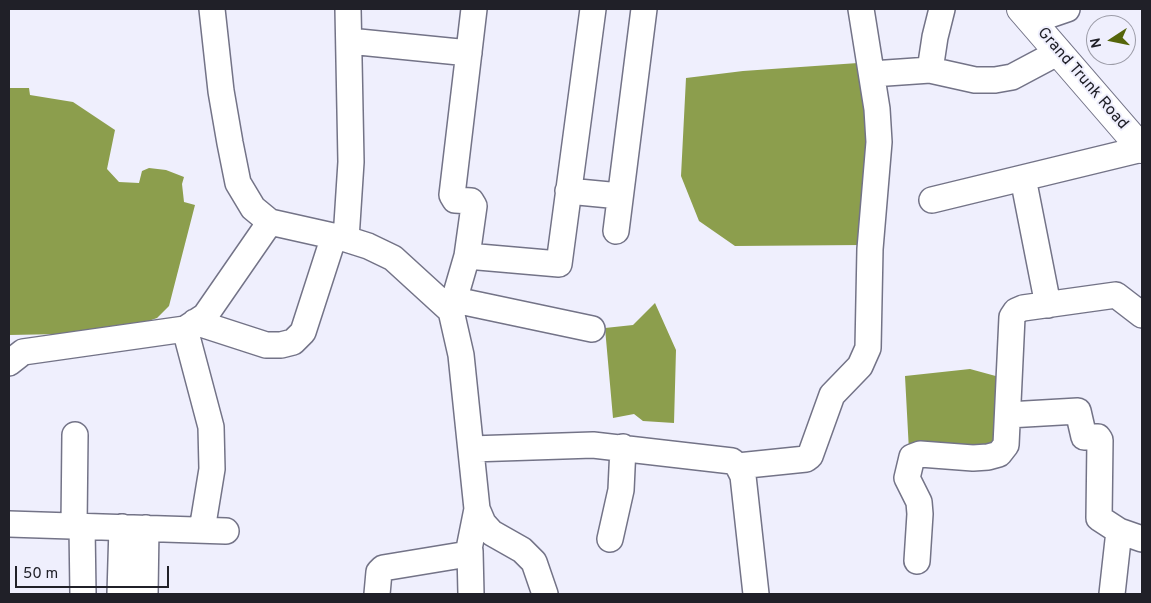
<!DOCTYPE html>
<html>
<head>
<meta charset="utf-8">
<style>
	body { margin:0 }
	#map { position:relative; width:1151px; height:603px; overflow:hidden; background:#efeffd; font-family:Overpass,sans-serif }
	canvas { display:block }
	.frame { position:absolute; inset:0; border:10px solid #202028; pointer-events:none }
	.north { position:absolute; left:1086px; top:15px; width:50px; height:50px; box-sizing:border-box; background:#efeffd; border:1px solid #9c9ca8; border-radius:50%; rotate:259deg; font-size:14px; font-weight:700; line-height:20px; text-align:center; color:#202028 }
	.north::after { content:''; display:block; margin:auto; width:18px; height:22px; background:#55650b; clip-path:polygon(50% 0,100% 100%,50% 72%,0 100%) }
	.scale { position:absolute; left:15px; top:566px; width:154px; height:22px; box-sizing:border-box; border:2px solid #202028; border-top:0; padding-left:6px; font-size:15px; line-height:18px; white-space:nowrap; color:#202028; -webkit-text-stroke:4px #efeffd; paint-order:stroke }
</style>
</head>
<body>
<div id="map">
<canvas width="1151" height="603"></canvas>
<div class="frame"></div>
<div class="north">N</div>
<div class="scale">50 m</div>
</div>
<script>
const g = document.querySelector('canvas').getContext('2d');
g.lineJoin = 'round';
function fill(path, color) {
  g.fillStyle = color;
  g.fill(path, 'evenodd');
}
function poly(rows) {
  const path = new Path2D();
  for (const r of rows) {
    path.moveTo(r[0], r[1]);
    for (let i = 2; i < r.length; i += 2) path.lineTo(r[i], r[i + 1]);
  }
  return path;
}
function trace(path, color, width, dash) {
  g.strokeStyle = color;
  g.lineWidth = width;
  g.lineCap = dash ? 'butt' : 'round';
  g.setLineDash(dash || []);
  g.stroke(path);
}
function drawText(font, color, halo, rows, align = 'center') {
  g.font = font + ' Overpass,sans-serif';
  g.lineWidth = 4;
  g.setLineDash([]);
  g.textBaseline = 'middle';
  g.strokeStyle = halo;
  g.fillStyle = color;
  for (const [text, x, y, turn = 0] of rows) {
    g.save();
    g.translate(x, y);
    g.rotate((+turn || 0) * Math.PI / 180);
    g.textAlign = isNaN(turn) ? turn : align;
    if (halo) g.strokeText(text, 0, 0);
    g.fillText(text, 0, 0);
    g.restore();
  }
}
fill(poly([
	[858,63,876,132,862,245,735,246,699,221,681,176,686,78,743,71],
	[9,88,29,88,30,95,73,102,115,130,107,169,119,182,139,183,142,171,149,168,166,170,184,177,182,184,184,202,195,205,169,306,157,318,114,333,9,335],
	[655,303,676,350,674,423,643,421,634,414,613,418,605,328,633,325],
	[970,369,1003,378,993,447,909,451,905,376]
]), '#8c9e4d');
const minor = poly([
	[212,9,221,91,230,143,238,183,253,208,270,222,346,239,368,246,393,258,451,311,461,355,477,509,483,523,492,533,522,550,534,562,545,594],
	[1032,21,1067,9],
	[349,41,469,53],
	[930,70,935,37,942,9],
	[872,74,930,70,975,80,995,80,1012,77,1059,52],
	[1023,178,1048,305],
	[568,191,620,196],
	[932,200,1142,149],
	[616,231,644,9],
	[346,239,351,162,348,9],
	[467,256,559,264,593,9],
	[455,300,592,329],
	[451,311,467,256,474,206,471,201,455,200,452,195,474,9],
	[195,322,266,345,281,345,293,342,303,332,334,236],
	[185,329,211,427,212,469,202,530],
	[9,363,23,352,185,329,205,316,270,222],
	[1008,415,1078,411,1084,437,1098,437,1100,440,1099,518,1119,531,1142,539],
	[471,449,593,445,732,461,738,466,743,476,756,594],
	[738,466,806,459,810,456,832,395,860,366,868,348,870,249,879,142,877,109,861,9],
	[9,524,226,531],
	[74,526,75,435],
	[82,526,83,594],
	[610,539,621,490,623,447],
	[470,551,471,594],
	[917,561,920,514,919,502,907,478,912,457,920,454,973,458,988,457,999,454,1006,445,1012,317,1016,311,1023,308,1116,295,1142,315],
	[120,594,122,527],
	[145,594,146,528],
	[377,594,379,572,383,568,468,554,477,509],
	[1112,594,1119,531]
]);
const primary = poly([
	[1021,9,1142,149]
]);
trace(minor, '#737387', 28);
trace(primary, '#737387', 30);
trace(minor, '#fff', 25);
trace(primary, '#fff', 28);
drawText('16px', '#202028', '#efeffd', [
	["Grand Trunk Road",1082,79,49]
]);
</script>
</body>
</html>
